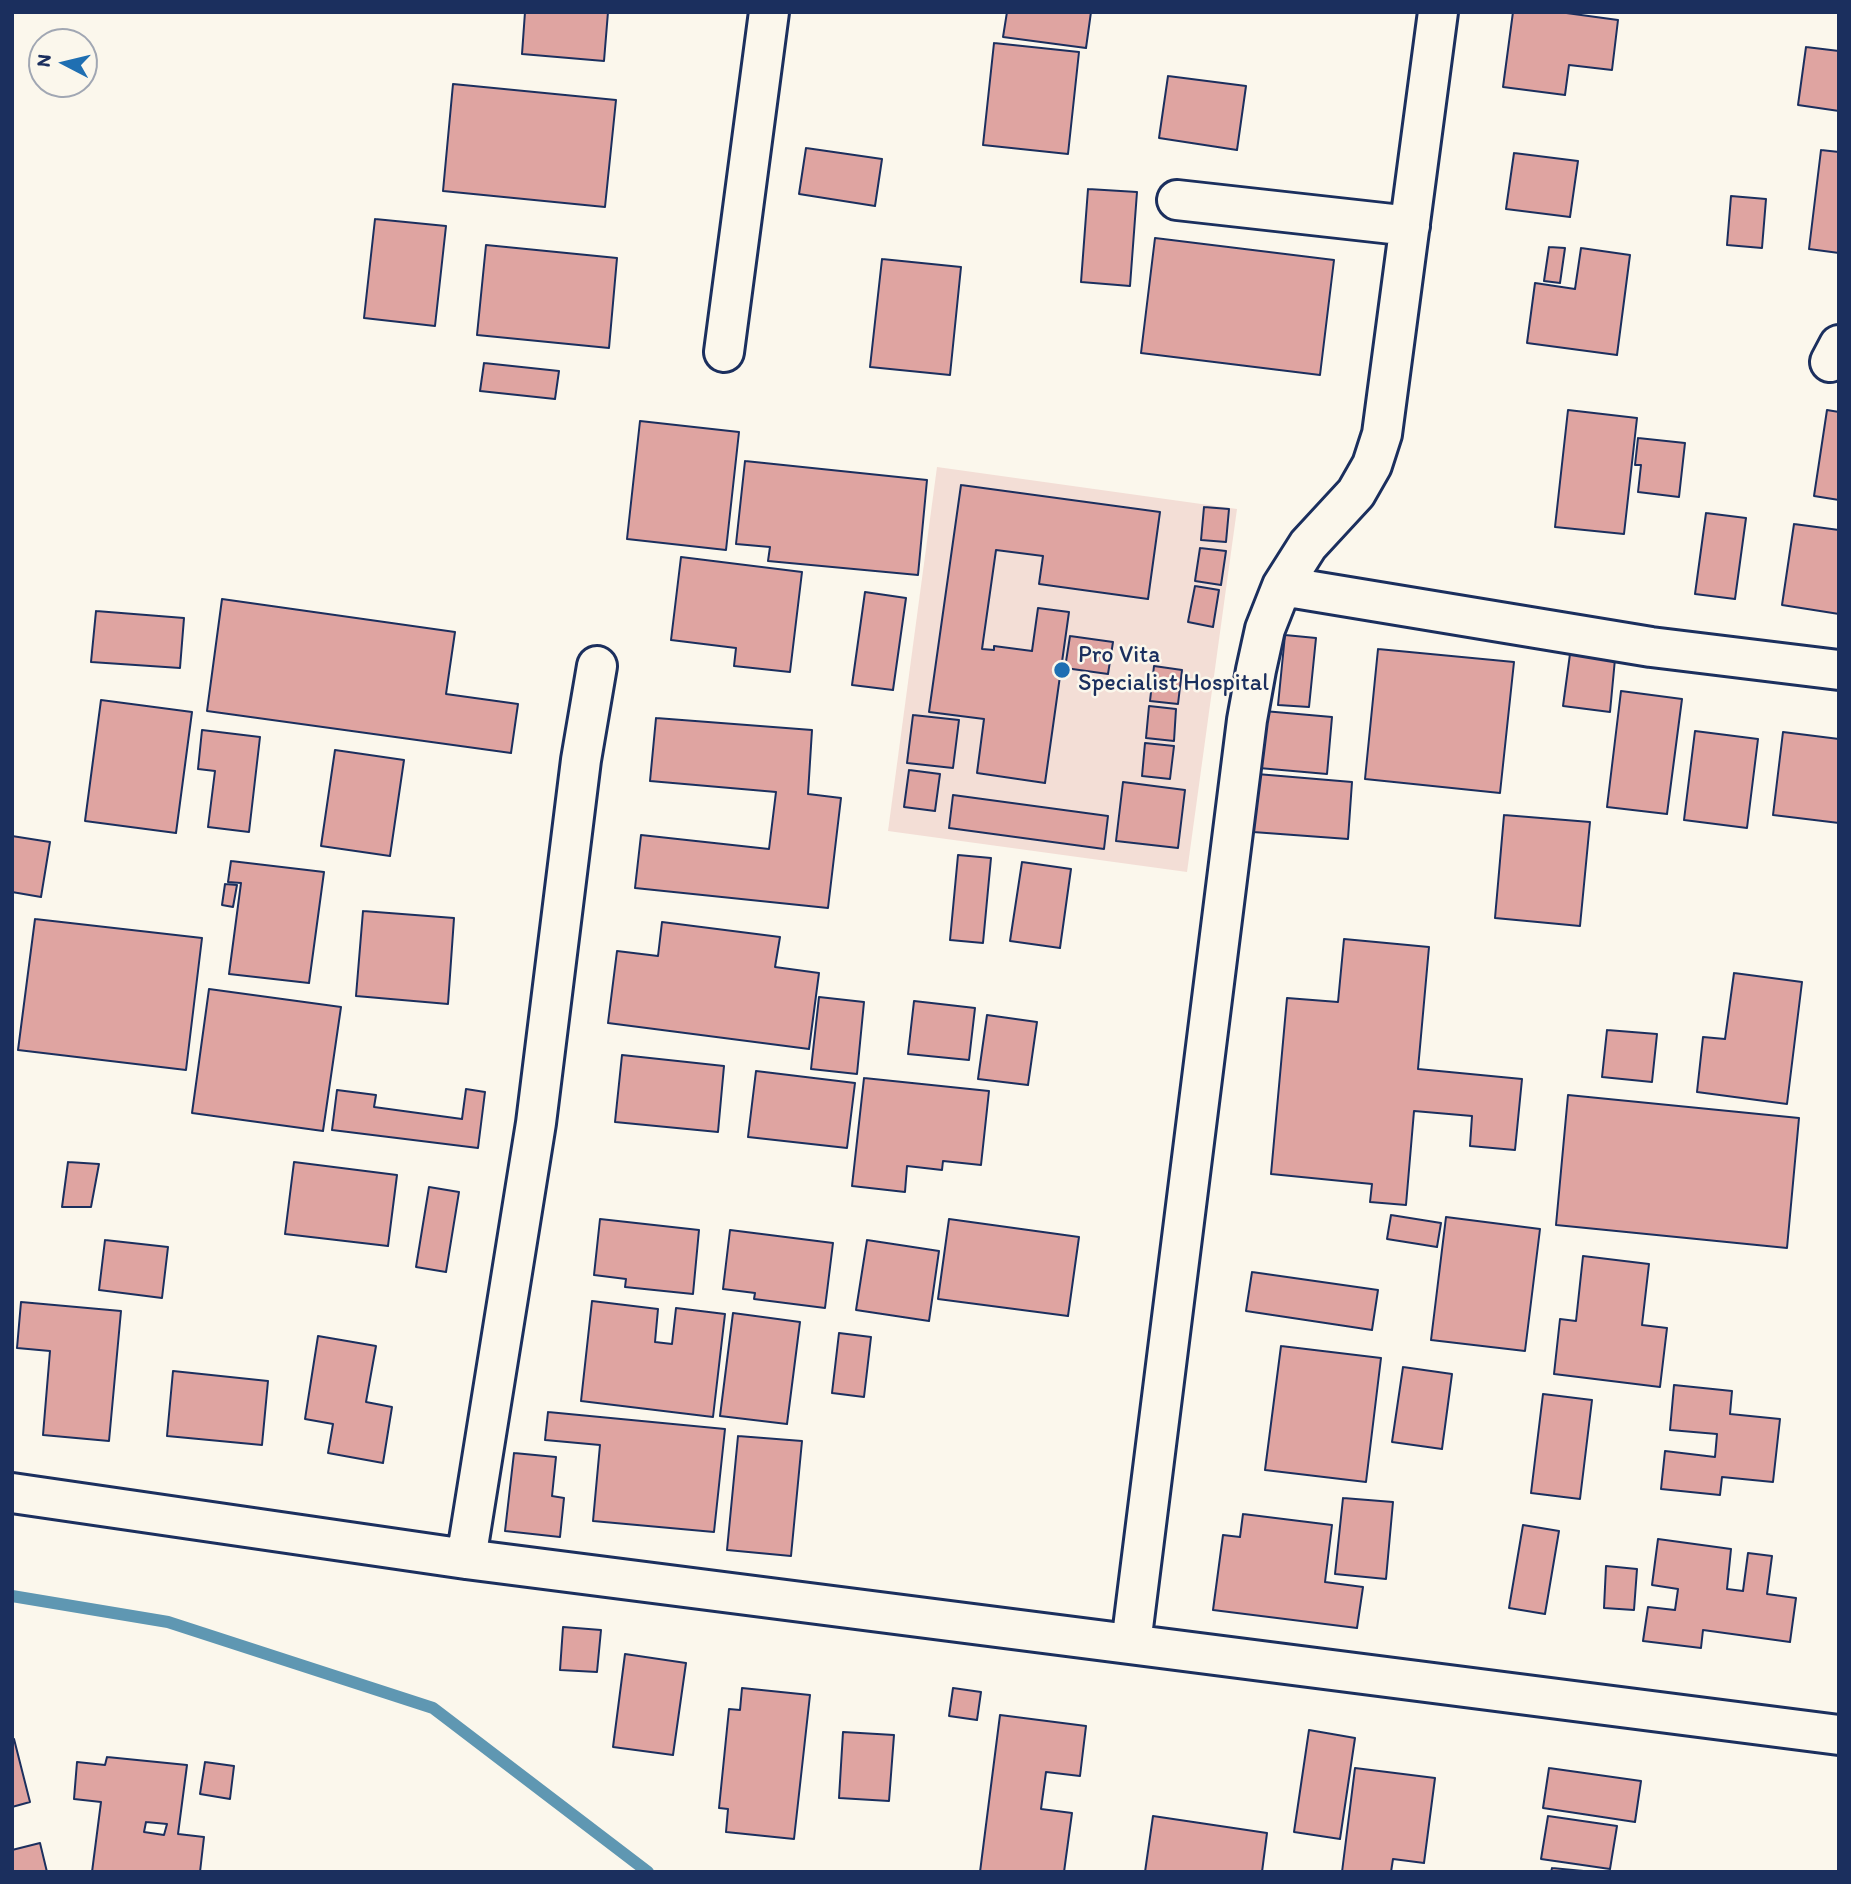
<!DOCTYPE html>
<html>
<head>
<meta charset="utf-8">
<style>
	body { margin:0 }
	#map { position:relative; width:1851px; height:1884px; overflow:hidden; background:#fbf7ec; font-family:Itim,sans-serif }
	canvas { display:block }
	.frame { position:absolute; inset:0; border:14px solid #1b2f5e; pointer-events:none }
	.north { position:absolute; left:28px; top:28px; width:70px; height:70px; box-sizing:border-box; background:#fbf7ec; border:2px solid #a1a7b3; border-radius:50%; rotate:277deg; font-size:19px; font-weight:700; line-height:28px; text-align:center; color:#1b2f5e }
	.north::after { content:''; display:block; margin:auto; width:24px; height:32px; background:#1f6fb2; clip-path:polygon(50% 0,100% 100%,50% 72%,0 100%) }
</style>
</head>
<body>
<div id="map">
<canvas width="1851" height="1884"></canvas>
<div class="frame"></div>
<div class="north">N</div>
</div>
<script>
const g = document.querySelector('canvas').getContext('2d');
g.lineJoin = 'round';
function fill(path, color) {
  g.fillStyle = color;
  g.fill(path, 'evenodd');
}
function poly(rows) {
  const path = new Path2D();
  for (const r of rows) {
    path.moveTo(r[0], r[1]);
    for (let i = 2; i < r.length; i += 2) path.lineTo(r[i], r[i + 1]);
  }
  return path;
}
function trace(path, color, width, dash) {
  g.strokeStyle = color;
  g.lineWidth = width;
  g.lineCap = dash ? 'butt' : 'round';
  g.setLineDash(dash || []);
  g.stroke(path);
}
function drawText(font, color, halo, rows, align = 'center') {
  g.font = font + ' Itim,sans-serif';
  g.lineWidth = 5;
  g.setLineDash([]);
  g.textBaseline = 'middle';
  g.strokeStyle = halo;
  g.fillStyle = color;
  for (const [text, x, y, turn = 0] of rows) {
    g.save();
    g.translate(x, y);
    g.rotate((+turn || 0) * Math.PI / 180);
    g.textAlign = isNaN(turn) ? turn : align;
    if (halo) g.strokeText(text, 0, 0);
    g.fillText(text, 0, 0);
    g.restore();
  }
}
fill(poly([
	[937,467,1237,509,1187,872,888,831]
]), '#f3ded6');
trace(poly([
	[12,1596,168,1622,433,1708,648,1872]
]), '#5f97b2', 12);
const building = poly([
	[525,12,608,12,604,61,522,54,525,12],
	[1007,12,1091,12,1086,48,1003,37,1007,12],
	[1513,12,1559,12,1618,20,1612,70,1569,65,1565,95,1503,87,1513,12],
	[994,43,1079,52,1068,154,983,145,994,43],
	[1806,47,1839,51,1839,111,1798,105,1806,47],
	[1168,76,1246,86,1237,150,1159,138,1168,76],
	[453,84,616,100,605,207,443,191,453,84],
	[806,148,882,159,875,206,799,194,806,148],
	[1821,150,1839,152,1839,253,1809,249,1821,150],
	[1514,153,1578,161,1570,217,1506,209,1514,153],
	[1088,189,1137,192,1130,286,1081,282,1088,189],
	[1731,196,1766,199,1762,248,1727,245,1731,196],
	[375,219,446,226,435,326,364,318,375,219],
	[1155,238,1334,260,1320,375,1141,353,1155,238],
	[486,245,617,258,609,348,477,335,486,245],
	[1549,247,1565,248,1560,283,1544,281,1549,247],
	[1581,248,1630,255,1617,355,1527,343,1535,283,1575,289,1581,248],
	[882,259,961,267,950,375,870,367,882,259],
	[484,363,559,371,555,399,480,391,484,363],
	[1568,410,1637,418,1624,534,1555,527,1568,410],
	[1827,410,1839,412,1839,500,1814,496,1827,410],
	[640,421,739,432,726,550,627,539,640,421],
	[1638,438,1685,443,1679,497,1638,492,1641,465,1635,465,1638,438],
	[745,461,927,480,918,575,768,561,770,547,736,544,745,461],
	[961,485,1160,512,1148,599,1039,584,1043,556,996,550,982,649,994,650,994,646,1032,651,1038,608,1069,612,1045,783,977,773,984,719,929,712,961,485],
	[1204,507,1229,509,1226,542,1201,540,1204,507],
	[1706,513,1746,518,1735,599,1695,594,1706,513],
	[1794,524,1839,530,1839,614,1782,605,1794,524],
	[1200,548,1226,551,1221,585,1195,581,1200,548],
	[681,557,802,572,790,672,734,666,736,648,671,640,681,557],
	[1195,586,1219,590,1213,627,1188,622,1195,586],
	[865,592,906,598,893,690,852,685,865,592],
	[222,599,455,632,446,694,518,704,511,753,207,711,222,599],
	[96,611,184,618,180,668,91,662,96,611],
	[1285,635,1316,638,1309,707,1278,705,1285,635],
	[1070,636,1113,642,1108,674,1065,668,1070,636],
	[1378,649,1514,662,1500,793,1365,779,1378,649],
	[1570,654,1615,659,1610,712,1563,706,1570,654],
	[1154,666,1182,670,1178,704,1150,701,1154,666],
	[1621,691,1682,699,1667,814,1607,807,1621,691],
	[101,700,192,712,176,833,85,821,101,700],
	[1149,706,1176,709,1174,741,1146,738,1149,706],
	[1264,711,1332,717,1327,774,1259,768,1264,711],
	[913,715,959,720,953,768,907,763,913,715],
	[656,718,812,730,808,794,841,798,828,908,635,888,641,835,769,849,776,792,650,781,656,718],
	[202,730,260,737,249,832,208,827,215,771,198,769,202,730],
	[1695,731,1758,739,1747,828,1684,820,1695,731],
	[1783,732,1839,739,1839,823,1773,815,1783,732],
	[1145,743,1174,746,1170,779,1142,776,1145,743],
	[335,750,404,760,390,856,321,846,335,750],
	[909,770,940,774,935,811,904,807,909,770],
	[1257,774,1352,782,1348,839,1253,832,1257,774],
	[1123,782,1185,790,1178,848,1116,841,1123,782],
	[953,795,1108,816,1104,849,949,828,953,795],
	[1504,815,1590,822,1580,926,1495,918,1504,815],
	[12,836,50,842,41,897,12,892,12,836],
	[958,855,991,858,983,943,950,940,958,855],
	[231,861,324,872,309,983,229,974,241,883,228,882,231,861],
	[1022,862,1071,869,1060,948,1010,941,1022,862],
	[225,884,237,885,233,907,222,905,225,884],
	[363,911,454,918,448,1004,356,996,363,911],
	[35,919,202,938,186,1070,18,1050,35,919],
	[662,922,780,937,775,967,819,973,809,1049,608,1023,617,951,658,956,662,922],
	[1344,939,1429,947,1418,1069,1522,1079,1515,1150,1470,1146,1472,1116,1414,1111,1406,1205,1370,1202,1372,1184,1271,1174,1287,998,1338,1002,1344,939],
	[1734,973,1802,982,1787,1104,1697,1092,1703,1037,1725,1039,1734,973],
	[209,989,341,1007,323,1131,192,1113,209,989],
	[819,997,864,1002,857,1074,811,1069,819,997],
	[914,1001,975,1008,969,1060,908,1054,914,1001],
	[987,1015,1037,1022,1028,1085,978,1079,987,1015],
	[1607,1030,1657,1034,1652,1082,1602,1077,1607,1030],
	[622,1055,724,1066,718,1132,615,1122,622,1055],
	[756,1071,855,1083,847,1148,748,1137,756,1071],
	[864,1078,989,1091,981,1165,943,1161,942,1170,907,1166,905,1192,852,1186,864,1078],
	[466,1089,485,1092,478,1148,332,1130,337,1090,376,1095,374,1107,462,1119,466,1089],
	[1568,1095,1799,1118,1787,1248,1556,1225,1568,1095],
	[68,1162,99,1164,91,1207,62,1207,68,1162],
	[294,1162,397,1175,388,1246,285,1234,294,1162],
	[429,1187,459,1192,446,1272,416,1267,429,1187],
	[1391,1215,1441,1223,1437,1247,1387,1239,1391,1215],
	[1446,1217,1540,1229,1525,1351,1431,1340,1446,1217],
	[600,1219,699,1230,693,1294,625,1287,626,1279,594,1275,600,1219],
	[949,1219,1079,1237,1068,1316,938,1299,949,1219],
	[730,1230,833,1243,825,1308,754,1299,755,1293,723,1289,730,1230],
	[105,1240,168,1247,162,1298,99,1290,105,1240],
	[867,1240,939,1251,929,1321,856,1310,867,1240],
	[1583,1256,1649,1264,1642,1325,1667,1328,1660,1387,1554,1374,1560,1319,1576,1321,1583,1256],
	[1252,1272,1378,1290,1372,1330,1246,1311,1252,1272],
	[592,1301,658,1309,655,1342,672,1344,676,1308,725,1314,713,1417,581,1401,592,1301],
	[21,1302,121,1311,109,1441,43,1435,50,1351,17,1348,21,1302],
	[733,1313,800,1322,787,1424,720,1416,733,1313],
	[839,1333,871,1337,864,1397,832,1393,839,1333],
	[318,1336,376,1346,366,1402,392,1407,383,1463,328,1453,333,1424,305,1419,318,1336],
	[1281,1346,1381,1358,1366,1482,1265,1470,1281,1346],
	[1403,1367,1452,1374,1442,1449,1392,1442,1403,1367],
	[173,1371,268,1381,262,1445,167,1436,173,1371],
	[1674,1385,1732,1391,1730,1414,1780,1419,1773,1482,1722,1477,1720,1495,1661,1489,1665,1451,1715,1457,1717,1434,1670,1430,1674,1385],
	[1543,1394,1592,1400,1580,1499,1531,1493,1543,1394],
	[548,1412,725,1429,714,1532,593,1521,600,1445,545,1440,548,1412],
	[738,1436,802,1441,791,1556,727,1550,738,1436],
	[514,1453,556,1457,552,1496,564,1498,560,1537,505,1531,514,1453],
	[1343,1498,1393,1502,1386,1579,1335,1574,1343,1498],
	[1243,1514,1332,1525,1325,1582,1363,1587,1357,1628,1213,1610,1223,1535,1240,1537,1243,1514],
	[1523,1525,1559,1531,1545,1614,1509,1608,1523,1525],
	[1658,1539,1731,1549,1727,1589,1743,1591,1748,1553,1772,1556,1767,1594,1796,1598,1790,1642,1703,1630,1701,1648,1643,1641,1648,1607,1675,1610,1678,1589,1652,1585,1658,1539],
	[1606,1566,1637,1569,1634,1610,1604,1608,1606,1566],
	[563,1627,601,1630,597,1672,560,1670,563,1627],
	[625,1654,686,1663,673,1755,613,1747,625,1654],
	[742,1688,810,1695,794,1839,726,1832,728,1809,719,1808,729,1709,740,1710,742,1688],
	[953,1688,981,1692,977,1720,949,1716,953,1688],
	[1000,1715,1086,1726,1080,1776,1046,1772,1041,1809,1072,1813,1064,1872,980,1872,1000,1715],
	[1309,1730,1355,1738,1340,1839,1294,1832,1309,1730],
	[843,1732,894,1735,889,1801,839,1798,843,1732],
	[14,1739,30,1802,12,1807,12,1740,14,1739],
	[107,1757,187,1765,178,1834,204,1837,200,1872,92,1872,101,1802,74,1799,77,1762,105,1765,107,1757],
	[146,1822,167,1824,164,1835,144,1832,146,1822],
	[205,1762,234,1766,230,1799,200,1794,205,1762],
	[1355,1768,1435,1778,1424,1863,1393,1859,1391,1872,1342,1872,1355,1768],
	[1549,1768,1641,1781,1635,1822,1543,1808,1549,1768],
	[1153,1816,1267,1833,1262,1872,1145,1872,1153,1816],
	[1548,1816,1617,1826,1610,1869,1541,1859,1548,1816],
	[40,1843,47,1872,12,1872,12,1850,40,1843],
	[1552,1868,1594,1872,1551,1872,1552,1868]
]);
fill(building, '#dfa4a1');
trace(building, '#1b2f5e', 2);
const minor = poly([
	[1177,200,1410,226],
	[724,352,769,12],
	[1830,362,1839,345],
	[1282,586,1651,647,1839,670],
	[12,1493,466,1559,1839,1735],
	[466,1559,536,1123,581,760,597,666],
	[1131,1644,1247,720,1256,670,1265,629,1282,586,1308,545,1356,493,1372,465,1382,434,1438,12]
]);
trace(minor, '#1b2f5e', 44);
trace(minor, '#fbf7ec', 38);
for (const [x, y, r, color] of [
	[1062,670,9,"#1f6fb2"]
]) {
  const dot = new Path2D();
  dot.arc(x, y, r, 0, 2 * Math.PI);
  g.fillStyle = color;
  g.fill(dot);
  trace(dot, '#fbf7ec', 2.5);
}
drawText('24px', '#1b2f5e', '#fbf7ec', [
	["Pro Vita",1078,656],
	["Specialist Hospital",1078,684]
], 'left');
</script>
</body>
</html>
